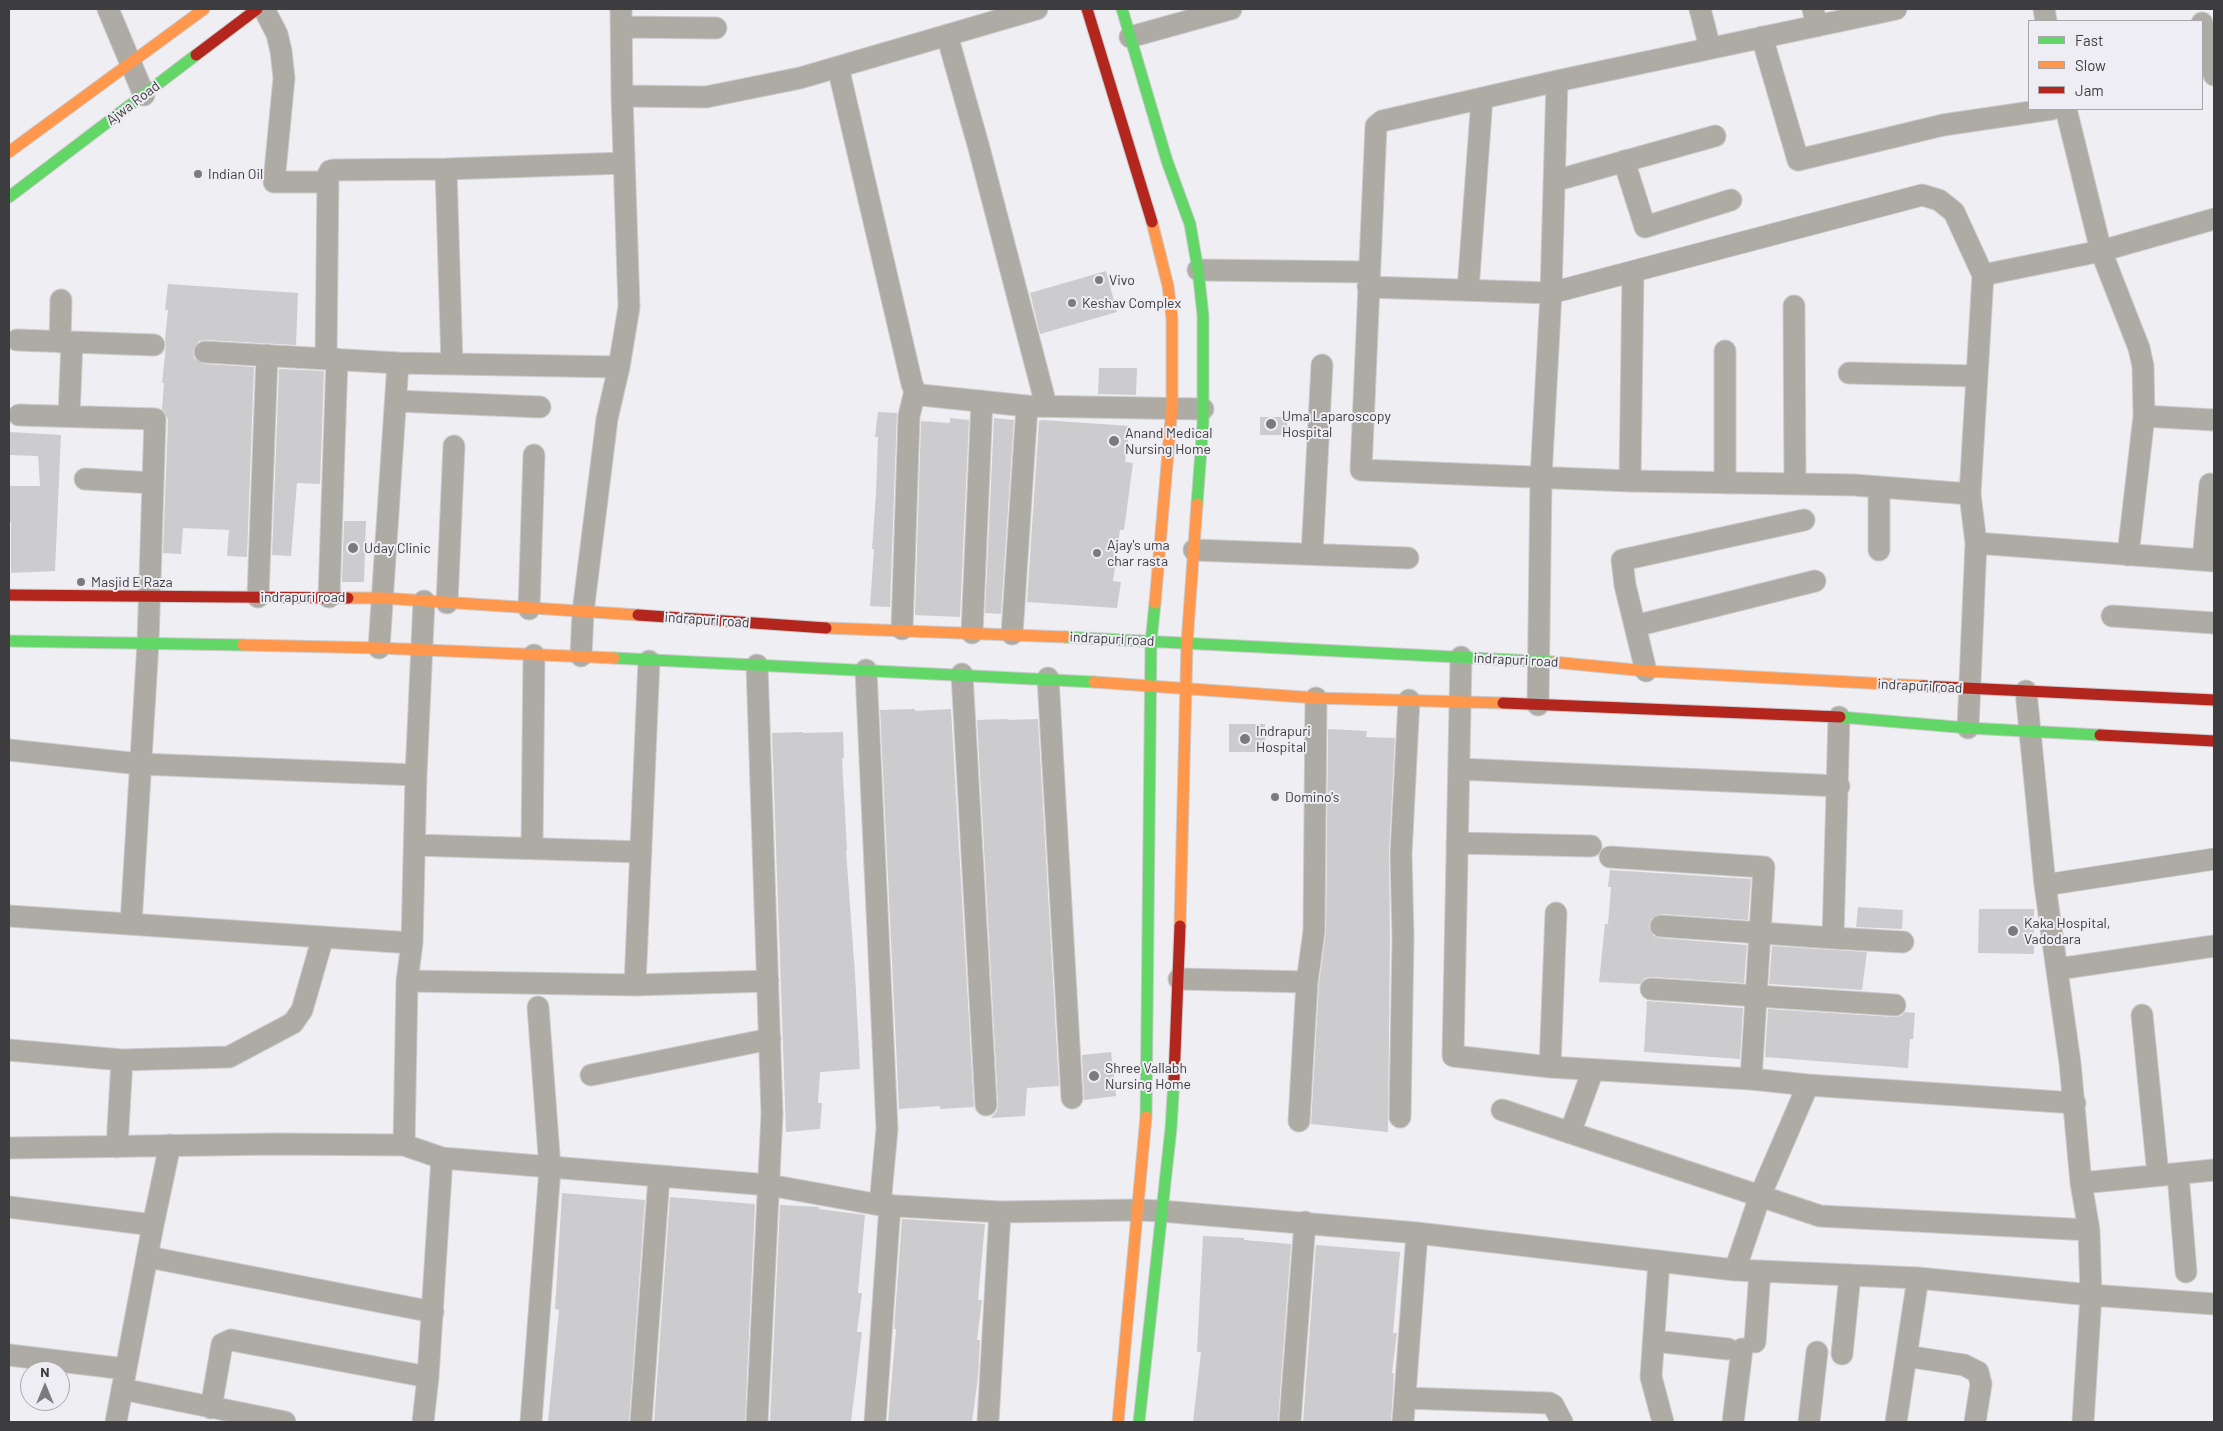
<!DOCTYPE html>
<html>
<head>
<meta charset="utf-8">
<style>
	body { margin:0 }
	#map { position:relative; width:2223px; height:1431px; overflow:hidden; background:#efeef2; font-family:Barlow,sans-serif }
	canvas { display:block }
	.frame { position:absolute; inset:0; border:10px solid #3d3c3e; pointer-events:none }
	.legend { position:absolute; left:2028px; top:20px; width:175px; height:90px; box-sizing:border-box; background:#eeedf3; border:1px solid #a7a6ab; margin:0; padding:6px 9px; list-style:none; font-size:15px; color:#3d3c3e }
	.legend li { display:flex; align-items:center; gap:10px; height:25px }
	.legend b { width:25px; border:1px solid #a7a6ab }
	.north { position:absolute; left:20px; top:1361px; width:50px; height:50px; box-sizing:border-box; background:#eeedf3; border:1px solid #a7a6ab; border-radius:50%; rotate:0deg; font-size:14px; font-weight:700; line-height:20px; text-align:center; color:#3d3c3e }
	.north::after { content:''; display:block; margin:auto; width:18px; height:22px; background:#7b7a7d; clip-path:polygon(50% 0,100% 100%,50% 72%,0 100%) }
</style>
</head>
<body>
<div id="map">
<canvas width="2223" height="1431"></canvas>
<div class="frame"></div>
<ul class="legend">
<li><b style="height:6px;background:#63d668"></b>Fast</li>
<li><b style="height:6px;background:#ff974d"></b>Slow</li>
<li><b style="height:6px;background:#b3261e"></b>Jam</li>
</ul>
<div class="north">N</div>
</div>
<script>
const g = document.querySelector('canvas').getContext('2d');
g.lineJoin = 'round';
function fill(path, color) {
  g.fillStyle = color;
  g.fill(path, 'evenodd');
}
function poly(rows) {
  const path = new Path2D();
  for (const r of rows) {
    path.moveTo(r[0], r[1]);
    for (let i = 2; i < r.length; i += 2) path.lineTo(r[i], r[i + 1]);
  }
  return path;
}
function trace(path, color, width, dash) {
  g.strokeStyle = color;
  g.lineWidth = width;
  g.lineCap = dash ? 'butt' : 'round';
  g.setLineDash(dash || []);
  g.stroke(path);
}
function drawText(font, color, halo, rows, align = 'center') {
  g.font = font + ' Barlow,sans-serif';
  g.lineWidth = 4;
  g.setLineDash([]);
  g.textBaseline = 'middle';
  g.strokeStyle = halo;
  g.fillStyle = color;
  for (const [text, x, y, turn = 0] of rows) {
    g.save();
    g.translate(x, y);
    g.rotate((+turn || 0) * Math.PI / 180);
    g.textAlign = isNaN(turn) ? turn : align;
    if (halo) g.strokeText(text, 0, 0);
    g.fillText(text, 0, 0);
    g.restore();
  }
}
fill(poly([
	[1106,271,1117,312,1040,334,1030,293],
	[168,284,298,293,296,345,206,340,199,341,193,351,194,358,204,364,254,367,247,557,227,556,229,530,183,528,181,554,163,553,168,419,162,409,164,383,162,383,166,346,165,339,168,310,165,310],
	[1099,368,1137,368,1136,395,1098,394],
	[279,369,324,371,320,484,297,483,291,556,272,555],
	[878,412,897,413,890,607,870,606,874,549,872,549,876,494,878,437,875,437],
	[1260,417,1287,417,1287,435,1260,435],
	[950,418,969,420,960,617,915,615,921,421,950,423],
	[994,418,1014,420,1001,614,985,613],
	[1042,420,1130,426,1125,462,1133,463,1124,530,1120,530,1113,581,1121,582,1117,608,1027,602,1039,421],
	[9,432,61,435,55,571,11,573,11,522,9,522,9,486,40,486,38,456,9,455],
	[344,521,366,521,364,582,342,582],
	[915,709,915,711,951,709,974,1107,940,1109,940,1106,899,1109,880,710],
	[1008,719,1008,720,1038,719,1059,1086,1027,1088,1025,1116,991,1118,997,1111,998,1104,977,720],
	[1229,724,1265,724,1265,752,1229,752],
	[1328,729,1367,731,1366,737,1395,738,1389,853,1390,938,1388,1132,1311,1124,1319,983,1326,931],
	[803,732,803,733,843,732,844,758,842,758,847,850,846,850,855,974,860,1069,820,1072,818,1103,822,1103,820,1129,786,1132,772,733],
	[1610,870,1751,879,1748,920,1662,914,1651,919,1649,926,1654,936,1660,938,1747,945,1744,983,1652,977,1645,978,1640,984,1599,982,1605,924,1608,924,1611,887,1608,887],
	[1858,907,1903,910,1902,929,1856,927],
	[1979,909,2034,909,2034,954,1978,953],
	[1772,946,1867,952,1862,990,1769,984],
	[1647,1001,1743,1008,1740,1059,1644,1052],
	[1768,1009,1894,1017,1901,1016,1905,1012,1915,1013,1913,1039,1910,1039,1908,1068,1765,1057],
	[1111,1052,1116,1096,1084,1100,1082,1055],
	[562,1193,645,1200,629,1422,548,1422,559,1310,555,1309],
	[670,1197,755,1204,745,1422,654,1422],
	[780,1205,819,1207,819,1209,865,1215,858,1293,862,1293,857,1332,862,1332,851,1422,770,1422],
	[902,1219,985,1224,978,1300,982,1300,977,1340,980,1340,978,1377,972,1422,888,1422,896,1329,894,1329],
	[1203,1236,1244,1238,1244,1240,1291,1244,1278,1422,1193,1422,1201,1352,1197,1352],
	[1316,1245,1400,1252,1393,1333,1397,1333,1392,1373,1394,1373,1391,1422,1303,1422]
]), '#ccccce');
const street = poly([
	[108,9,144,95],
	[264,9,277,34,281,51,284,78,274,182,328,182],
	[1700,9,1710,48],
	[1813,9,1817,26],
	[1896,9,1557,81,1382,121,1376,126,1361,470,1630,481,1854,485,1970,494],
	[2044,9,2046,21],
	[2202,23,2214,75],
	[621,27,716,28],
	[947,35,979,148,1046,405],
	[1130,37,1231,9],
	[1762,37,1798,160,1943,125,2052,109],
	[838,67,912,384,915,391,921,395,1027,406,1203,409],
	[622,96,706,97,800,78,1037,9],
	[2066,109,2101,251,2139,348,2143,366,2144,416,2128,555],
	[1624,161,1645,227,1731,200],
	[446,169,452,364],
	[1554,181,1715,136],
	[1198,270,1369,272],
	[1983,275,2101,251,2214,219],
	[1368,287,1551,293,1922,195,1939,200,1954,212,1983,275,1970,494,1976,543,1968,728],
	[1468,290,1482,98],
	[1794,306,1795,484],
	[17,340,72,342,69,416],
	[60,342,61,300],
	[72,342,154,345],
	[205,352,398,363,619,367],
	[326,359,328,175,330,171,334,170,446,169,624,163],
	[1849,373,1977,376],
	[396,401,540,407],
	[19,415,155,419,148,643,131,924],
	[2144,416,2214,420],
	[85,479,153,483],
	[1630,481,1633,272],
	[1725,483,1725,351],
	[1879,487,1879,550],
	[1976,543,2214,561],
	[1194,550,1408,558],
	[1312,554,1322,365],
	[2203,560,2210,484],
	[258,597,267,355],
	[329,597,337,359],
	[447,603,454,446],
	[529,609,534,455],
	[2112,616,2214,623],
	[1635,626,1815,581],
	[902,629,909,416,915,391],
	[972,633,982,401],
	[1012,634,1027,406],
	[379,648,398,363],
	[581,656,583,612,607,419,619,367,629,307,622,96,621,9],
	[1461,657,1453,1056,1550,1067,1751,1079,1808,1085,2075,1103],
	[757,665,772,1114,757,1422],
	[866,670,887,1129,880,1205],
	[1646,671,1625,585,1622,560,1804,520],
	[962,674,986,1105],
	[1048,678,1072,1098],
	[2026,691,2045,885,2070,1063,2081,1183,2089,1230,2091,1295,2083,1422],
	[1538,705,1541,477,1551,293,1557,81],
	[1839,717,1833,938,1903,942],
	[9,750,140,764,416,775],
	[1459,769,1839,786],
	[1457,843,1591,846],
	[415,845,641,852],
	[532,848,534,655],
	[1610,857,1764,867,1751,1079],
	[2045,885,2214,859],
	[9,916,412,943],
	[1661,926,1833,938],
	[2058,969,2214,946],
	[1179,979,1307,982],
	[407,981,635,985,768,981],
	[635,985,649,661],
	[1651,989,1895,1005],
	[2142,1015,2158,1175],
	[9,1050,122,1060,229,1057,293,1023,302,1010,323,937],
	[1550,1067,1556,913],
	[591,1075,770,1039],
	[1502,1110,1820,1216,2089,1230],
	[1400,1117,1403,938,1401,854,1409,700],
	[1299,1121,1307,982,1314,931,1316,698],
	[1570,1133,1593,1070],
	[404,1145,407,981,412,943,416,775,424,601],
	[117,1147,122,1060],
	[9,1148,276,1144,404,1145,442,1158,769,1185,880,1205,1000,1212,1138,1210,1161,1211,1417,1233,1735,1270,1918,1278,2091,1295,2214,1304],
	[2178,1174,2186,1272],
	[2081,1183,2214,1170],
	[9,1207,153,1225],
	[148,1257,433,1312],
	[1659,1261,1651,1377,1663,1422],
	[1735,1270,1760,1196,1808,1085],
	[1654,1341,1728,1349],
	[1755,1342,1760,1271],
	[1842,1354,1850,1275],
	[9,1355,126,1369],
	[1906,1356,1964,1365,1978,1372,1981,1384,1975,1422],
	[122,1389,285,1422],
	[1405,1398,1549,1403,1553,1405,1562,1422],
	[211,1408,222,1344,231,1340,428,1377],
	[116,1422,153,1225,170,1145],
	[423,1422,428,1377,442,1158],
	[531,1422,550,1168,538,1007],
	[641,1422,659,1177],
	[875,1422,890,1205],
	[988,1422,1000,1212],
	[1290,1422,1305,1222],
	[1403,1422,1417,1233],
	[1733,1422,1742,1349],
	[1809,1422,1817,1352],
	[1896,1422,1918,1278]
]);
const fast = poly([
	[1122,9,1167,161,1190,224,1198,270,1203,315,1203,424,1197,504],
	[9,197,196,55],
	[1065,637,1553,662],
	[9,641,243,645],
	[614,658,1094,682],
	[1840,717,1968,728,2100,735],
	[1146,1117,1151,642,1155,603],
	[1139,1422,1171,1128,1174,1079]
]);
const slow = poly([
	[9,152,204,9],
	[1152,222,1168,286,1172,318,1172,407,1155,603],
	[348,598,382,598,638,615],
	[826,628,1065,637],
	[243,645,379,648,614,658],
	[1553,662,1646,671,1923,686],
	[1094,682,1316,698,1503,703],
	[1180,926,1187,643,1197,504],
	[1118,1422,1146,1117]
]);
const jam = poly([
	[1087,9,1152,222],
	[196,55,257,9],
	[9,595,348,598],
	[638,615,826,628],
	[1923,686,2214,700],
	[1503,703,1840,717],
	[2100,735,2214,741],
	[1174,1079,1180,926]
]);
trace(street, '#cbcbcd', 23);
trace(fast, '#cbcbcd', 13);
trace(slow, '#cbcbcd', 13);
trace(jam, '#cbcbcd', 13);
trace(street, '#aeaba4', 21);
trace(fast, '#63d668', 11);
trace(slow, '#ff974d', 11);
trace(jam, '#b3261e', 11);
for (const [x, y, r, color] of [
	[198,174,5,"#7b7a7d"],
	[1099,280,5,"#7b7a7d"],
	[1072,303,5,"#7b7a7d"],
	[1271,424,6,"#7b7a7d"],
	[1114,441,6,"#7b7a7d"],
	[353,548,6,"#7b7a7d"],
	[1097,553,5,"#7b7a7d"],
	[81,582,5,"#7b7a7d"],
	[1245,739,6,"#7b7a7d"],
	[1275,797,5,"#7b7a7d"],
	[2013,931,6,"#7b7a7d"],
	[1094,1076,6,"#7b7a7d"]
]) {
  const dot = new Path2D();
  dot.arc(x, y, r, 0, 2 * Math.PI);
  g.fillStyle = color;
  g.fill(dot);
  trace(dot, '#eeedf3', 2);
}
drawText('14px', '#3d3c3e', '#eeedf3', [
	["Ajwa Road",133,103,-37],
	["indrapuri road",303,597],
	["indrapuri road",707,620,4],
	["indrapuri road",1112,639,3],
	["indrapuri road",1516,660,3],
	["indrapuri road",1920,686,3]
]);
drawText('14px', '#3d3c3e', '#eeedf3', [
	["Indian Oil",208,174],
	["Vivo",1109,280],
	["Keshav Complex",1082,303],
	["Uma Laparoscopy",1282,416],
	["Hospital",1282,432],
	["Anand Medical",1125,433],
	["Nursing Home",1125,449],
	["Ajay's uma",1107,545],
	["char rasta",1107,561],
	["Uday Clinic",364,548],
	["Masjid E Raza",91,582],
	["Indrapuri",1256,731],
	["Hospital",1256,747],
	["Domino's",1285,797],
	["Kaka Hospital,",2024,923],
	["Vadodara",2024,939],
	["Shree Vallabh",1105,1068],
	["Nursing Home",1105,1084]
], 'left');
</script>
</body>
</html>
